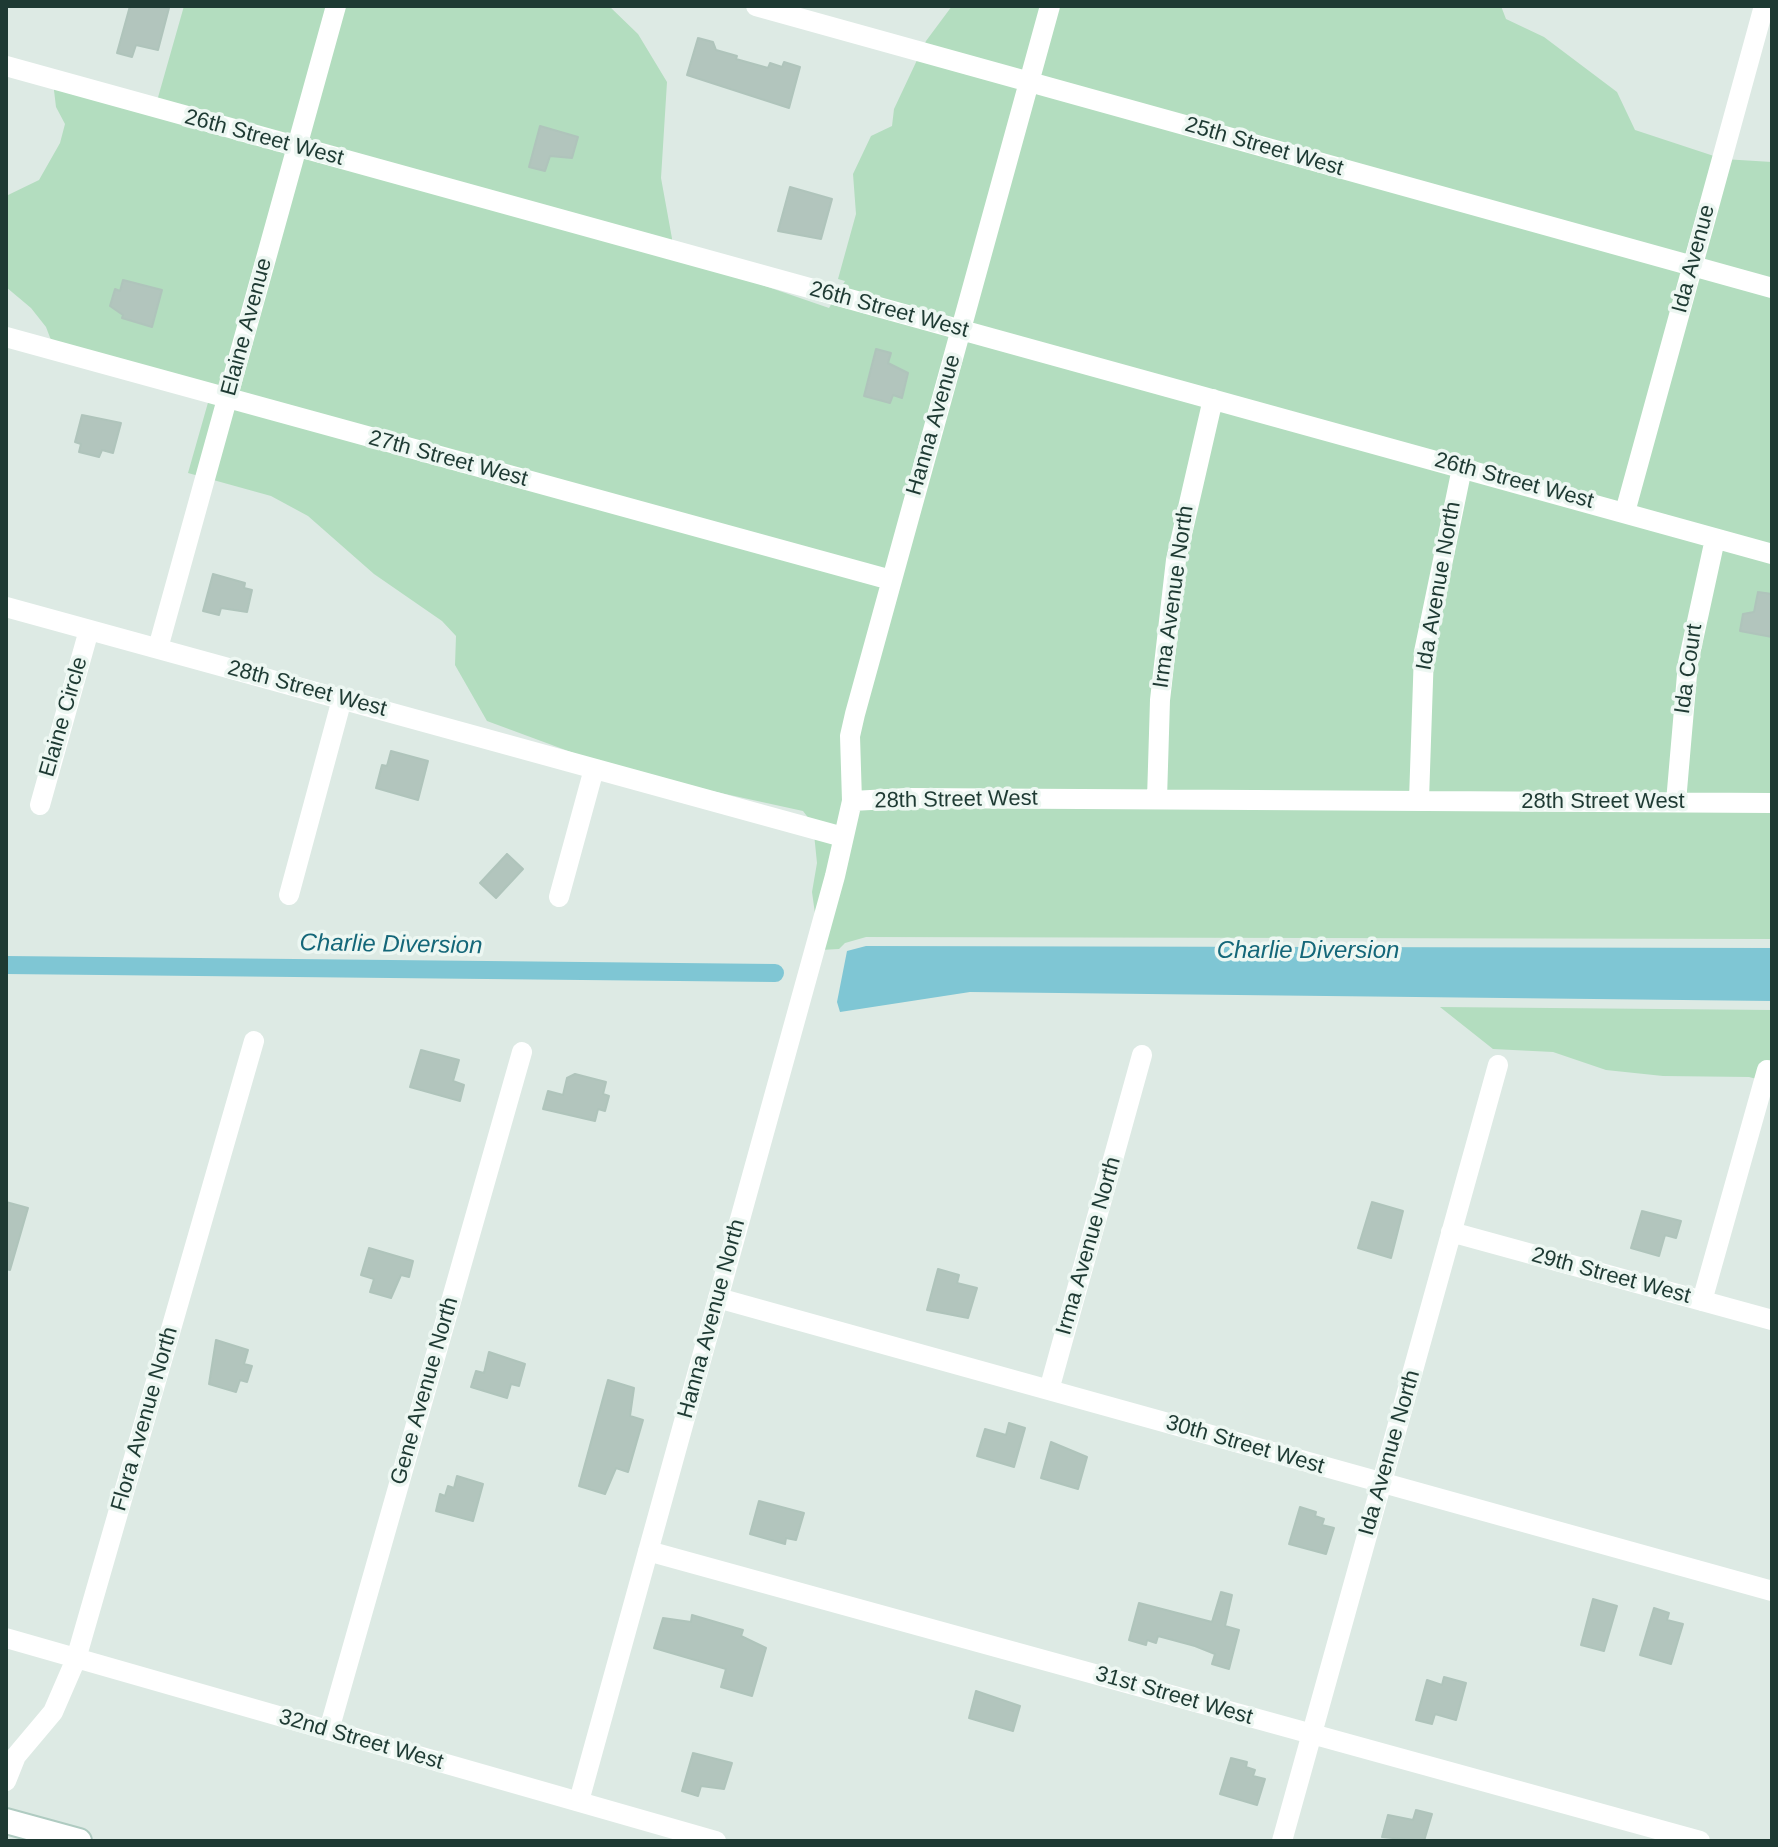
<!DOCTYPE html>
<html>
<head>
<meta charset="utf-8">
<style>
	body { margin:0 }
	#map { position:relative; width:1778px; height:1847px; overflow:hidden; background:#ddeae4; font-family:Helvetica,sans-serif }
	canvas { display:block }
	.frame { position:absolute; inset:0; border:8px solid #1e3a33; pointer-events:none }
</style>
</head>
<body>
<div id="map">
<canvas width="1778" height="1847"></canvas>
<div class="frame"></div>
</div>
<script>
const g = document.querySelector('canvas').getContext('2d');
g.lineJoin = 'round';
function fill(path, color) {
  g.fillStyle = color;
  g.fill(path, 'evenodd');
}
function poly(rows) {
  const path = new Path2D();
  for (const r of rows) {
    path.moveTo(r[0], r[1]);
    for (let i = 2; i < r.length; i += 2) path.lineTo(r[i], r[i + 1]);
  }
  return path;
}
function trace(path, color, width, dash) {
  g.strokeStyle = color;
  g.lineWidth = width;
  g.lineCap = dash ? 'butt' : 'round';
  g.setLineDash(dash || []);
  g.stroke(path);
}
function drawText(font, color, halo, rows, align = 'center') {
  g.font = font + ' Helvetica,sans-serif';
  g.lineWidth = 7;
  g.setLineDash([]);
  g.textBaseline = 'middle';
  g.strokeStyle = halo;
  g.fillStyle = color;
  for (const [text, x, y, turn = 0] of rows) {
    g.save();
    g.translate(x, y);
    g.rotate((+turn || 0) * Math.PI / 180);
    g.textAlign = isNaN(turn) ? turn : align;
    if (halo) g.strokeText(text, 0, 0);
    g.fillText(text, 0, 0);
    g.restore();
  }
}
fill(poly([
	[184,6,609,6,638,34,667,82,661,178,675,255,829,308,845,281,838,279,856,214,853,174,871,136,892,126,894,109,926,41,952,6,1501,6,1506,19,1544,37,1617,92,1635,130,1723,159,1772,162,1772,939,866,937,845,943,839,949,820,950,812,892,817,863,813,824,803,811,625,772,487,721,455,665,456,636,442,621,374,574,308,516,271,496,188,473,211,392,54,348,46,327,31,308,6,287,6,196,39,180,60,143,65,124,56,107,53,82,155,108],
	[1440,1007,1772,1010,1772,1083,1749,1077,1663,1076,1606,1070,1553,1052,1493,1049]
]), '#b3ddbf');
fill(poly([
	[866,946,1772,948,1772,1001,970,992,840,1012,837,1002,847,951]
]), '#7fc6d4');
trace(poly([
	[6,965,775,973]
]), '#7fc6d4', 18);
const building = poly([
	[130,6,169,8,158,50,136,45,132,57,117,53,130,6],
	[698,38,713,42,716,50,737,56,736,59,768,68,770,63,782,67,784,62,800,67,789,108,687,75,698,38],
	[540,126,578,137,572,158,550,156,545,171,529,167,540,126],
	[790,187,832,199,821,239,778,231,790,187],
	[123,280,162,290,152,327,122,318,123,315,110,306,115,289,120,291,123,280],
	[876,349,891,353,888,363,908,373,902,398,893,395,890,403,864,396,876,349],
	[82,415,121,423,113,453,102,450,99,457,79,452,81,444,75,442,82,415],
	[213,574,245,583,244,588,252,590,247,612,221,608,219,615,203,611,213,574],
	[1758,592,1772,594,1772,637,1740,631,1743,614,1754,612,1758,592],
	[391,751,428,761,418,800,376,788,382,765,387,766,391,751],
	[507,854,523,869,496,898,480,883,507,854],
	[421,1050,459,1060,453,1081,464,1085,460,1101,410,1087,421,1050],
	[575,1074,606,1082,603,1094,609,1096,605,1111,598,1109,595,1121,543,1109,548,1091,563,1095,567,1078,575,1074],
	[6,1202,28,1208,10,1270,6,1269,6,1202],
	[1372,1202,1403,1211,1391,1258,1358,1248,1372,1202],
	[1642,1211,1681,1221,1676,1238,1665,1235,1659,1256,1631,1248,1642,1211],
	[369,1248,413,1261,409,1277,401,1275,391,1298,370,1292,374,1279,361,1275,369,1248],
	[938,1269,959,1275,957,1283,977,1288,968,1318,927,1310,938,1269],
	[216,1340,248,1350,244,1364,252,1366,247,1382,240,1380,236,1392,209,1384,216,1340],
	[489,1352,525,1364,519,1386,511,1384,507,1398,471,1387,476,1371,484,1373,489,1352],
	[608,1380,634,1388,630,1416,643,1420,628,1472,616,1468,605,1494,579,1486,608,1380],
	[1009,1423,1025,1428,1014,1467,977,1456,985,1429,1006,1435,1009,1423],
	[1051,1442,1087,1457,1078,1489,1041,1478,1051,1442],
	[457,1476,483,1484,473,1521,436,1511,440,1494,445,1496,448,1486,454,1488,457,1476],
	[759,1501,804,1513,796,1540,786,1538,785,1544,750,1534,759,1501],
	[1300,1507,1316,1512,1315,1516,1324,1519,1322,1525,1334,1528,1326,1554,1289,1544,1300,1507],
	[1221,1592,1232,1595,1225,1626,1239,1630,1229,1669,1212,1664,1215,1654,1195,1646,1158,1636,1156,1643,1147,1640,1146,1645,1129,1640,1139,1603,1212,1622,1221,1592],
	[1593,1599,1617,1606,1604,1651,1581,1645,1593,1599],
	[1654,1608,1669,1613,1667,1620,1683,1624,1671,1664,1640,1655,1654,1608],
	[692,1615,743,1630,741,1636,766,1648,752,1696,721,1687,726,1669,654,1648,663,1618,691,1622,692,1615],
	[1444,1677,1466,1683,1456,1720,1435,1714,1432,1724,1416,1720,1427,1680,1442,1685,1444,1677],
	[976,1691,1020,1706,1013,1731,969,1718,976,1691],
	[693,1753,732,1763,724,1789,701,1786,698,1796,682,1791,693,1753],
	[1231,1758,1247,1762,1246,1767,1255,1770,1253,1776,1265,1779,1257,1805,1220,1794,1231,1758],
	[1416,1810,1432,1814,1424,1841,1382,1837,1388,1815,1413,1820,1416,1810]
]);
fill(building, '#b2c5bd');
trace(building, '#afc4bb', 2);
const secondary = poly([
	[6,1821,79,1841]
]);
trace(secondary, '#afcbc1', 28);
trace(poly([
	[756,6,1772,288],
	[6,66,1772,554],
	[6,337,891,580],
	[1625,512,1764,6],
	[6,607,843,837],
	[158,648,336,6],
	[1157,799,1160,700,1176,560,1213,399],
	[1419,800,1424,652,1462,468],
	[852,801,908,798,1772,803],
	[1676,802,1688,663,1715,539],
	[40,805,89,630],
	[289,895,342,699],
	[559,897,594,769],
	[1451,1232,1772,1320],
	[718,1298,1772,1591],
	[1702,1301,1767,1070],
	[1049,1390,1142,1055],
	[648,1551,1700,1841],
	[6,1638,716,1841],
	[329,1730,522,1052],
	[6,1781,16,1756,53,1712,76,1659,254,1041],
	[579,1801,835,876,852,801,850,736,855,714,1050,6],
	[1282,1841,1498,1065]
]), '#fff', 20);
trace(secondary, '#fff', 24);
drawText('22px', '#1e3a33', '#edf7f2', [
	["26th Street West",264,138,15],
	["25th Street West",1264,147,16],
	["Ida Avenue",1694,259,-75],
	["26th Street West",889,310,15],
	["Elaine Avenue",247,327,-75],
	["Hanna Avenue",934,425,-74],
	["27th Street West",448,459,15],
	["26th Street West",1514,481,15],
	["Ida Avenue North",1439,586,-80],
	["Irma Avenue North",1174,597,-82],
	["Ida Court",1689,669,-82],
	["28th Street West",307,689,15],
	["Elaine Circle",64,717,-74],
	["28th Street West",956,800,-1],
	["28th Street West",1603,802],
	["Irma Avenue North",1089,1246,-74],
	["29th Street West",1611,1276,15],
	["Hanna Avenue North",712,1319,-75],
	["Gene Avenue North",425,1391,-74],
	["Flora Avenue North",145,1419,-74],
	["30th Street West",1245,1445,16],
	["Ida Avenue North",1390,1453,-74],
	["31st Street West",1174,1696,16],
	["32nd Street West",361,1740,16]
]);
drawText('italic 24px', '#146779', '#edf7f2', [
	["Charlie Diversion",391,945,1],
	["Charlie Diversion",1308,951]
]);
</script>
</body>
</html>
